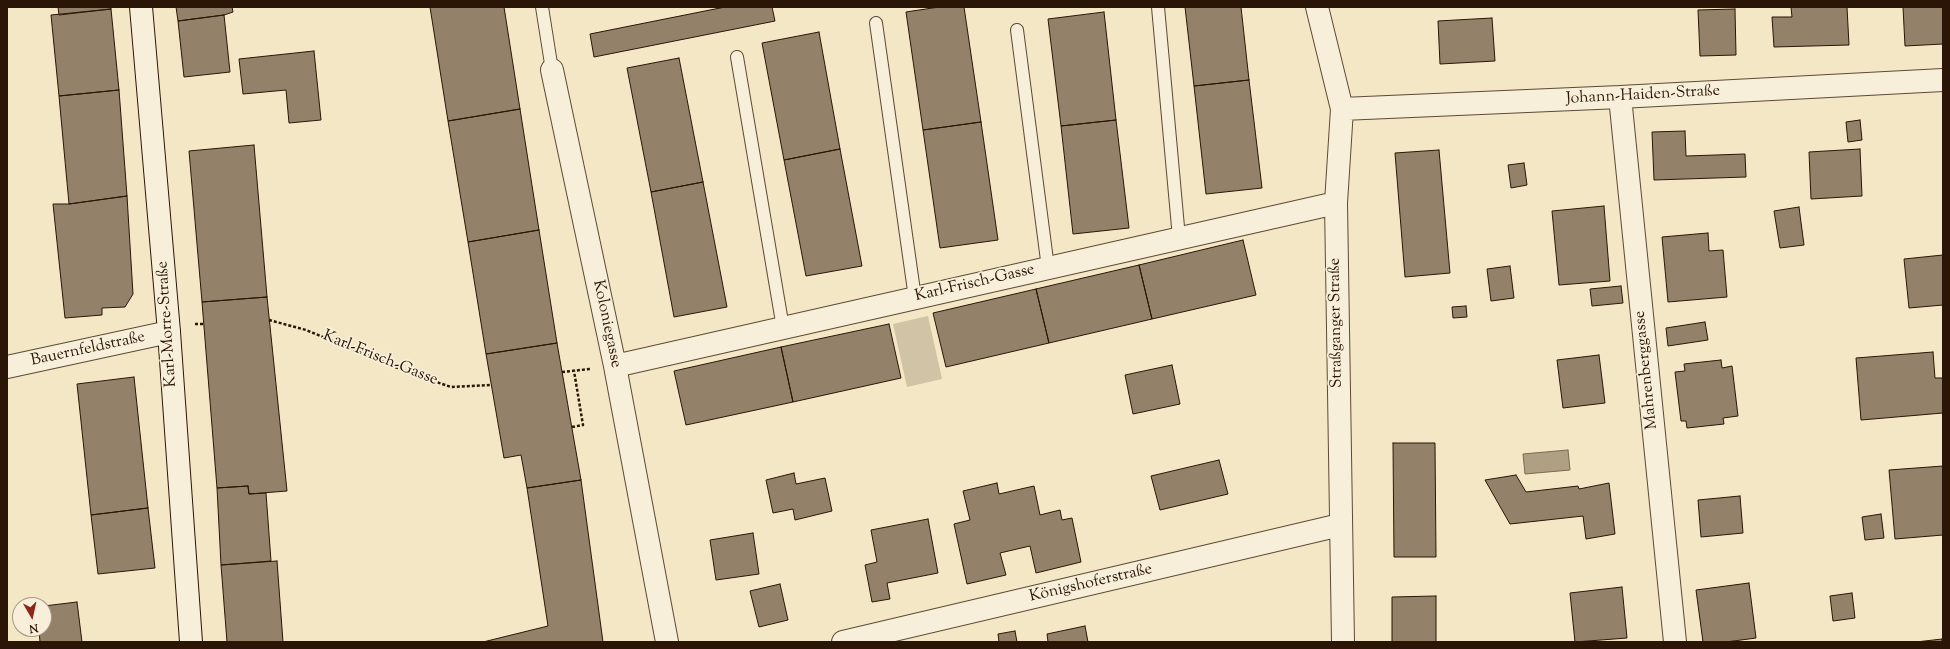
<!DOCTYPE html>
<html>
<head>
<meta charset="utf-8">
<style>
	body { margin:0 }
	#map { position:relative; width:1950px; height:649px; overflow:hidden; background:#f3e7c5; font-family:"Sorts Mill Goudy",serif }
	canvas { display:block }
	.frame { position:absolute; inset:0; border:8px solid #2b1506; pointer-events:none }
	.north { position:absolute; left:12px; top:597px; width:40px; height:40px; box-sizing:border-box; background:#f7efd9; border:1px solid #a59885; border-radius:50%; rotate:171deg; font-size:11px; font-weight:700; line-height:16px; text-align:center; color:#2b1506 }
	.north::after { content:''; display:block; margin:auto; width:14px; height:18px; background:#8f2418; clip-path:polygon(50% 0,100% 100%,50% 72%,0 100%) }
</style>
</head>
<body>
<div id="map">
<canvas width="1950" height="649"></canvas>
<div class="frame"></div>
<div class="north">N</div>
</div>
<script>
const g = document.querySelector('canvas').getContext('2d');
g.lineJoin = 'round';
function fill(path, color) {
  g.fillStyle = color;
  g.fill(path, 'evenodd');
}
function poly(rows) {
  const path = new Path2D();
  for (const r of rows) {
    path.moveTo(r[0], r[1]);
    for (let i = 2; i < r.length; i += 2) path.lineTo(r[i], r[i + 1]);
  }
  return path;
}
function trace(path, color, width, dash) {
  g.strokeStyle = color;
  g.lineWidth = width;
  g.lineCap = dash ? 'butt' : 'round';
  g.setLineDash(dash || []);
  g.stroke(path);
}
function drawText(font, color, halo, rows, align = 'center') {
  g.font = font + ' "Sorts Mill Goudy",serif';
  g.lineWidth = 3.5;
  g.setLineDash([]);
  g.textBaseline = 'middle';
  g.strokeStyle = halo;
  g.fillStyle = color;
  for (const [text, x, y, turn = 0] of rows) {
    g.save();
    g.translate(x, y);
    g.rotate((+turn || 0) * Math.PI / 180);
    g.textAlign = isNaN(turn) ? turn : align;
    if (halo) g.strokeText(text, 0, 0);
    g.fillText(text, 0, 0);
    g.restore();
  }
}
fill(poly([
	[928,316,942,379,907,387,893,324]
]), '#d1c3a5');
const water = poly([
	[1568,450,1570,470,1525,474,1523,454,1568,450]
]);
fill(water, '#afa084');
trace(water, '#7a6852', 1);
const building = poly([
	[58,7,110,7,111,9,59,15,58,7],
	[176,7,232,7,233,12,224,15,178,21,176,7],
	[430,7,504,7,520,109,448,121,430,7],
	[725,7,772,7,775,21,594,57,590,34,725,7],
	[939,7,964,7,981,122,923,130,906,12,939,7],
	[1185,7,1241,7,1249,80,1194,86,1185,7],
	[1791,7,1847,7,1849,45,1774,47,1772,17,1792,17,1791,7],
	[1903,7,1943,7,1943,44,1905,46,1903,7],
	[111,9,119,90,59,96,51,15,111,9],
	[1735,9,1736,55,1700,56,1698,10,1735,9],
	[1104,12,1116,120,1061,126,1048,19,1104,12],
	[224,15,230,72,184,77,178,21,224,15],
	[1492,18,1495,61,1440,64,1438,21,1492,18],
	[819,32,840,149,784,160,762,43,819,32],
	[314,51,321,120,289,123,286,90,243,94,239,59,314,51],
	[679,58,703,182,651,192,627,68,679,58],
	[1249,80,1262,188,1206,194,1194,86,1249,80],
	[119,90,127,196,69,204,59,96,119,90],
	[520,109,539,230,468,242,448,121,520,109],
	[1116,120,1129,228,1073,234,1061,126,1116,120],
	[1860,120,1862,140,1848,142,1846,122,1860,120],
	[981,122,998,240,940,248,923,130,981,122],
	[1685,131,1686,156,1745,154,1746,177,1654,180,1652,132,1685,131],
	[254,145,267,297,202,302,189,151,254,145],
	[840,149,862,266,806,276,784,160,840,149],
	[1860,149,1862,196,1811,199,1809,152,1860,149],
	[1439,150,1450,273,1405,277,1395,153,1439,150],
	[1524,163,1527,185,1511,188,1508,165,1524,163],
	[703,182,727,307,674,317,651,192,703,182],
	[127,196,133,294,125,307,102,308,102,315,65,318,53,204,69,204,127,196],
	[1604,206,1610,281,1559,285,1552,211,1604,206],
	[1799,207,1804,245,1780,248,1774,211,1799,207],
	[539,230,557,343,486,354,468,242,539,230],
	[1708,233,1709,251,1723,250,1727,297,1668,302,1662,237,1708,233],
	[1243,240,1256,295,1152,319,1139,265,1243,240],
	[1943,255,1943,305,1909,308,1904,259,1943,255],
	[1139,265,1152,319,1049,343,1036,289,1139,265],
	[1510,266,1514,298,1491,301,1487,269,1510,266],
	[1621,286,1623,303,1592,306,1590,289,1621,286],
	[1036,289,1049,343,946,367,933,313,1036,289],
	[267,297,287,491,249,494,248,486,217,488,202,302,267,297],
	[1466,306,1467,317,1453,318,1452,307,1466,306],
	[1705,322,1708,340,1668,346,1666,328,1705,322],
	[889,324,901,378,793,402,781,347,889,324],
	[557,343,581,480,527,488,521,455,504,458,486,354,557,343],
	[781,347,793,402,686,425,674,371,781,347],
	[1933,352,1935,378,1943,378,1943,413,1861,420,1856,358,1933,352],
	[1599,355,1605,403,1563,408,1557,360,1599,355],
	[1721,360,1722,368,1732,366,1738,416,1723,418,1724,424,1687,428,1686,421,1681,421,1675,372,1685,371,1684,364,1721,360],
	[1172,365,1180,404,1133,414,1125,375,1172,365],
	[134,377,148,508,91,515,77,384,134,377],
	[1393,443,1435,443,1436,557,1394,557,1393,443],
	[1219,460,1228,494,1160,510,1151,476,1219,460],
	[1943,466,1943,535,1895,539,1889,470,1943,466],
	[794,473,796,484,825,478,832,511,795,520,793,509,773,513,766,480,794,473],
	[1516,475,1526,492,1578,486,1579,489,1609,483,1615,534,1586,539,1583,516,1510,524,1485,480,1516,475],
	[581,480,603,642,483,642,548,626,527,488,581,480],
	[997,483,999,494,1034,486,1040,515,1060,510,1062,520,1072,518,1081,562,1036,573,1030,546,1000,553,1006,575,967,584,954,524,970,520,963,491,997,483],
	[248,486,249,494,266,493,271,561,221,565,217,488,248,486],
	[1740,496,1743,533,1701,537,1698,500,1740,496],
	[148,508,155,568,98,574,91,515,148,508],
	[1881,514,1884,538,1865,540,1862,517,1881,514],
	[928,519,938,573,887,583,890,599,872,602,865,565,877,562,871,530,928,519],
	[753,533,759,574,716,580,710,540,753,533],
	[277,561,283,642,227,642,221,565,277,561],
	[1749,583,1756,638,1726,642,1703,642,1696,590,1749,583],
	[780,584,788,620,759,627,750,591,780,584],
	[1622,587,1627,638,1575,642,1570,593,1622,587],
	[1852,593,1855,618,1833,621,1830,596,1852,593],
	[1436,596,1436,642,1392,642,1392,597,1436,596],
	[77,602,82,642,40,642,39,629,44,629,44,606,77,602],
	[1085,626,1088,642,1048,642,1047,634,1085,626],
	[1015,631,1017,642,999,642,998,634,1015,631],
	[1942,639,1942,642,1916,642,1942,639]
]);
fill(building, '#938269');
trace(building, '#2b1506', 1);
const lane = poly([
	[542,7,552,70],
	[1158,7,1179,238],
	[876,23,915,298],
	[1017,30,1048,268],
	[737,57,783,328]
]);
const street = poly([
	[1317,7,1342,109,1336,203,1343,642],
	[552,70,615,366,667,642],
	[1620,97,1675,642],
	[1342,109,1620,97,1943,80],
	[615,366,1336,203],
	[7,367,169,332],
	[843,642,1340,525]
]);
const secondary = poly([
	[141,7,169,332,191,642]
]);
trace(lane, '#5d4a36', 14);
trace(street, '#5d4a36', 24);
trace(secondary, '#2b1506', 24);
trace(poly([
	[269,320,306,330,405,371,451,387,492,385],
	[195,324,204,324],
	[562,372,590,369],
	[572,427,583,425,574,371]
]), '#2b1506', 2.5, [3, 2]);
trace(lane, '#f7efd9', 12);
trace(street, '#f7efd9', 22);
trace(secondary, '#f7efd9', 22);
drawText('16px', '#2b1506', '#f7efd9', [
	["Johann-Haiden-Straße",1643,96,-3],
	["Karl-Frisch-Gasse",975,284,-13],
	["Straßganger Straße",1337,323,-91],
	["Karl-Morre-Straße",168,324,-94],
	["Koloniegasse",606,324,78],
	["Bauernfeldstraße",88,350,-12],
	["Karl-Frisch-Gasse",380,359,22],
	["Mahrenberggasse",1647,370,-96],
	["Königshoferstraße",1091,584,-13]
]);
</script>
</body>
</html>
